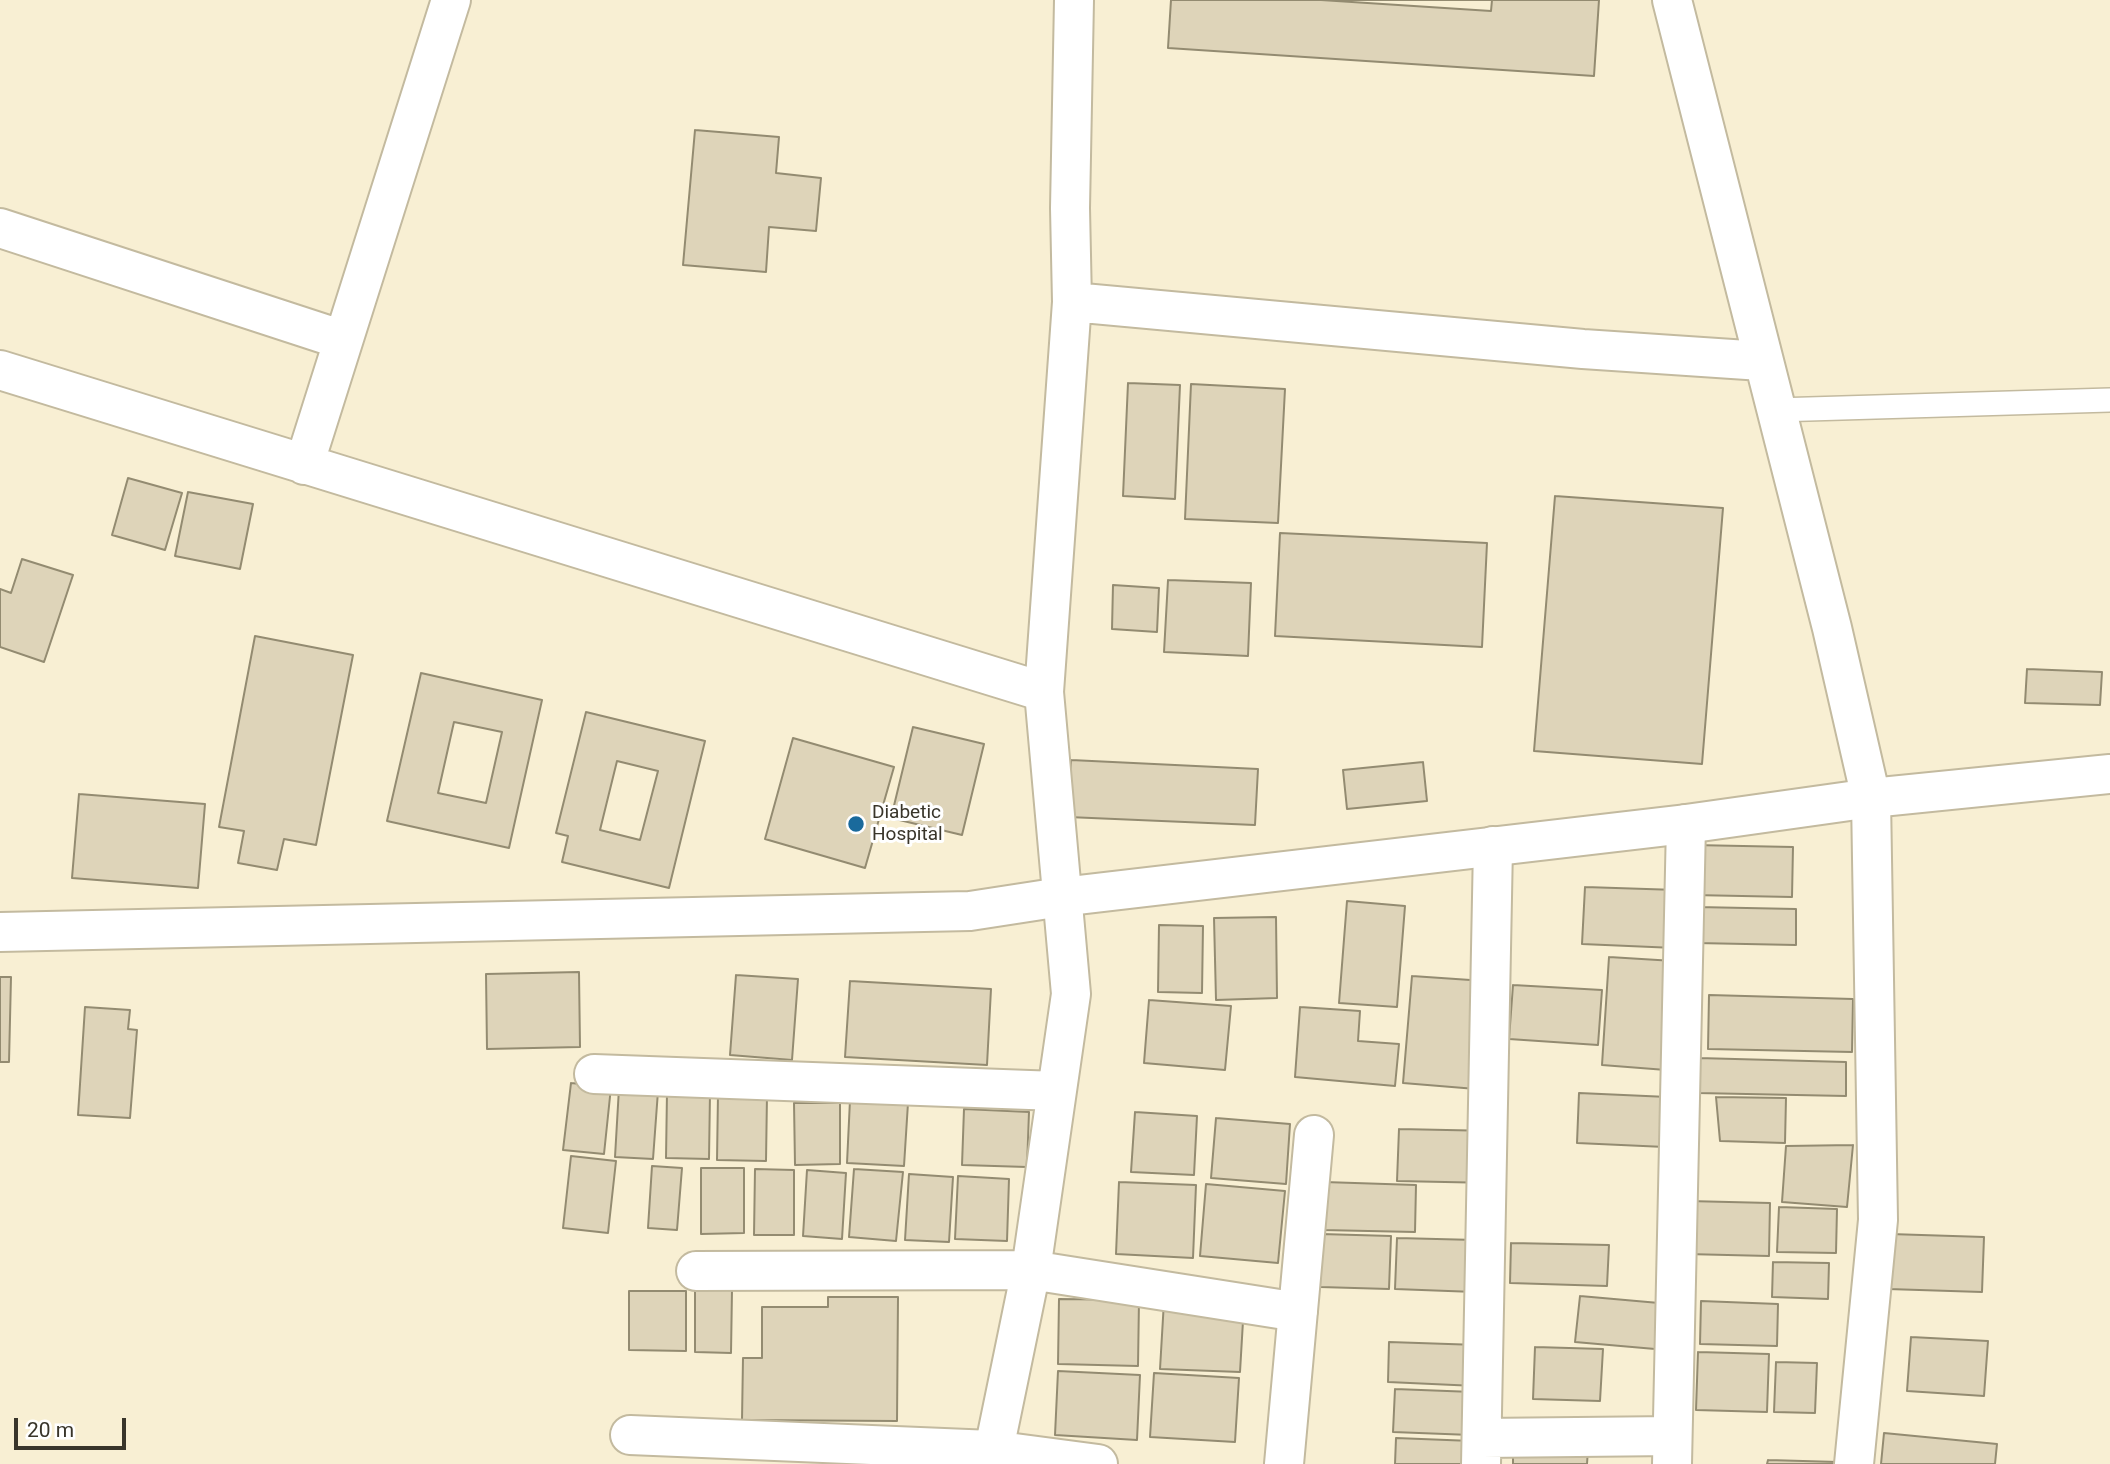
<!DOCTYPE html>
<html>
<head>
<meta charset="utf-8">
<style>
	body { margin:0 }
	#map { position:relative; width:2110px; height:1464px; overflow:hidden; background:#f8efd3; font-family:Roboto,sans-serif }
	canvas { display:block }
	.scale { position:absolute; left:14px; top:1418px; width:112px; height:32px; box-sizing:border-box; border:4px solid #39352a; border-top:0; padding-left:9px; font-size:21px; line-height:24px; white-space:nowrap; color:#39352a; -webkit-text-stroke:5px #fff; paint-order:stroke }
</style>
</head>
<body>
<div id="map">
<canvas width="2110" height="1464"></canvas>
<div class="scale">20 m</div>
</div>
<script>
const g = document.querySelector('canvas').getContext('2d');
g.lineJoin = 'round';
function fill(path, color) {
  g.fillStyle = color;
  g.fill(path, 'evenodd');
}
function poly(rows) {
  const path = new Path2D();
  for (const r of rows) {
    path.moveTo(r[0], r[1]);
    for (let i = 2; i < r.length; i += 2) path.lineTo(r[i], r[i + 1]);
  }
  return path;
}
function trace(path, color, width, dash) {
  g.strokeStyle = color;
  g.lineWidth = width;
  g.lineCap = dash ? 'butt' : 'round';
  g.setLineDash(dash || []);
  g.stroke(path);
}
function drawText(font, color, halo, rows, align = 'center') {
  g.font = font + ' Roboto,sans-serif';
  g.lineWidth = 6;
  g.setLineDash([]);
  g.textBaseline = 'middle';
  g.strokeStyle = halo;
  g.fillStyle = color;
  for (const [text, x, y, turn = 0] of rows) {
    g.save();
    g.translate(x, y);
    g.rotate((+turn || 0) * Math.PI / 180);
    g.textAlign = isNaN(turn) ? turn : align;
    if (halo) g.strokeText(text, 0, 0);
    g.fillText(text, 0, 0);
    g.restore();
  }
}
const building = poly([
	[1171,0,1599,0,1594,76,1168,48,1171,0],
	[1321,0,1492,0,1491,11,1321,0],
	[695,130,779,137,776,173,821,178,816,231,769,227,766,272,683,265,695,130],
	[1128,383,1180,385,1175,499,1123,496,1128,383],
	[1191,384,1285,389,1278,523,1185,519,1191,384],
	[128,478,182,493,165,550,112,535,128,478],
	[188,492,253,504,240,569,175,556,188,492],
	[1555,496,1723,508,1702,764,1534,751,1555,496],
	[1280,533,1487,543,1482,647,1275,636,1280,533],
	[22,559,73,575,44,662,0,647,0,589,11,593,22,559],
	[1168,580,1251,583,1248,656,1164,652,1168,580],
	[1113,585,1159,588,1157,632,1112,629,1113,585],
	[255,636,353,655,316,845,284,839,277,870,238,863,244,831,219,827,255,636],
	[2027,669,2102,672,2100,705,2025,703,2027,669],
	[421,673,542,700,509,848,387,821,421,673],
	[586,712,705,741,669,888,562,862,568,836,556,833,586,712],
	[617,761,658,771,640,840,600,830,617,761],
	[454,722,502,732,486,803,438,793,454,722],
	[913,727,984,744,962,835,891,818,913,727],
	[793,738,894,767,865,868,765,839,793,738],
	[1071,760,1258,769,1255,825,1068,817,1071,760],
	[1423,762,1427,801,1347,809,1343,770,1423,762],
	[79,794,205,804,198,888,72,878,79,794],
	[1693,845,1793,847,1792,897,1692,895,1693,845],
	[1585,887,1677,890,1675,948,1582,944,1585,887],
	[1347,901,1405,906,1397,1007,1339,1003,1347,901],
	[1697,907,1796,909,1796,945,1696,943,1697,907],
	[1276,917,1277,998,1216,1000,1214,918,1276,917],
	[1159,925,1203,926,1202,993,1158,992,1159,925],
	[1609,957,1674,961,1666,1070,1602,1065,1609,957],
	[579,972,580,1047,487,1049,486,974,579,972],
	[736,975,798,979,792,1060,730,1055,736,975],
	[1412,976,1485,981,1476,1089,1403,1083,1412,976],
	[0,977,11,977,9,1062,0,1062,0,977],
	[850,981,991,989,987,1065,845,1057,850,981],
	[1513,985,1602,990,1598,1045,1509,1039,1513,985],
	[1709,995,1853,999,1852,1052,1708,1049,1709,995],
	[1149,1000,1231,1006,1225,1070,1144,1063,1149,1000],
	[85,1007,130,1010,128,1029,137,1030,130,1118,78,1115,85,1007],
	[1300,1007,1360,1011,1358,1041,1399,1044,1395,1086,1295,1077,1300,1007],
	[1698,1058,1846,1062,1846,1096,1697,1093,1698,1058],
	[571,1083,611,1087,604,1154,563,1150,571,1083],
	[619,1088,658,1091,653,1159,615,1157,619,1088],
	[667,1092,710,1093,709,1159,666,1158,667,1092],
	[1579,1093,1668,1097,1665,1147,1577,1143,1579,1093],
	[718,1094,767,1095,766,1161,717,1160,718,1094],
	[1716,1097,1786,1098,1785,1143,1720,1141,1716,1097],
	[850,1100,908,1103,904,1166,847,1163,850,1100],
	[794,1103,840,1103,840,1164,795,1165,794,1103],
	[964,1109,1029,1112,1027,1167,962,1165,964,1109],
	[1135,1112,1197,1116,1194,1175,1131,1172,1135,1112],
	[1216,1118,1290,1124,1286,1184,1211,1178,1216,1118],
	[1399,1129,1494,1131,1493,1183,1397,1181,1399,1129],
	[1853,1145,1847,1207,1782,1202,1786,1146,1853,1145],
	[571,1156,616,1161,608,1233,563,1228,571,1156],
	[652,1166,682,1168,677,1230,648,1228,652,1166],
	[701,1168,744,1168,744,1233,701,1234,701,1168],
	[755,1169,794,1170,794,1235,754,1235,755,1169],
	[854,1169,903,1172,896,1241,849,1237,854,1169],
	[807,1170,846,1173,842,1239,803,1236,807,1170],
	[909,1174,953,1177,949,1242,905,1240,909,1174],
	[958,1176,1009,1179,1007,1241,955,1239,958,1176],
	[1119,1182,1196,1185,1193,1258,1116,1254,1119,1182],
	[1324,1182,1416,1185,1415,1232,1322,1230,1324,1182],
	[1206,1184,1285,1191,1278,1263,1200,1256,1206,1184],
	[1688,1201,1770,1203,1769,1256,1686,1254,1688,1201],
	[1779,1207,1837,1209,1836,1253,1777,1252,1779,1207],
	[1321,1234,1391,1236,1389,1289,1320,1287,1321,1234],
	[1890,1234,1984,1237,1982,1292,1888,1289,1890,1234],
	[1397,1238,1476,1240,1475,1292,1395,1289,1397,1238],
	[1511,1243,1609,1245,1607,1286,1510,1283,1511,1243],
	[1773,1262,1829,1263,1828,1299,1772,1297,1773,1262],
	[695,1290,732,1290,731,1353,695,1352,695,1290],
	[629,1291,686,1291,686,1351,629,1350,629,1291],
	[1580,1296,1659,1303,1655,1349,1575,1342,1580,1296],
	[828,1297,898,1297,897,1421,742,1420,743,1358,762,1358,762,1307,828,1307,828,1297],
	[1059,1299,1139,1300,1138,1366,1058,1364,1059,1299],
	[1164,1301,1244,1304,1240,1372,1160,1369,1164,1301],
	[1701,1301,1778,1304,1777,1346,1700,1344,1701,1301],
	[1911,1337,1988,1341,1984,1396,1907,1391,1911,1337],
	[1389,1342,1478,1345,1476,1386,1388,1382,1389,1342],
	[1535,1347,1603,1349,1600,1401,1533,1399,1535,1347],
	[1698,1352,1769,1354,1767,1412,1696,1410,1698,1352],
	[1776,1362,1817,1363,1815,1413,1774,1412,1776,1362],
	[1058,1371,1140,1375,1137,1440,1055,1435,1058,1371],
	[1154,1373,1239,1378,1235,1442,1150,1437,1154,1373],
	[1395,1389,1473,1392,1471,1435,1393,1432,1395,1389],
	[1884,1433,1997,1444,1995,1464,1881,1464,1884,1433],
	[1396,1438,1472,1441,1471,1464,1395,1464,1396,1438],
	[1513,1446,1588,1449,1587,1464,1513,1464,1513,1446],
	[1768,1460,1838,1462,1838,1464,1767,1464,1768,1460]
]);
fill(building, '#ded4b9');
trace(building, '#938b71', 2);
const service = poly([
	[1775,410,2110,400]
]);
const minor = poly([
	[1672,0,1832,628,1871,798,1878,1220,1854,1464],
	[0,228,343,340],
	[1072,302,1583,349,1762,361],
	[0,370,1044,692],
	[304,465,451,0],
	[594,1074,1057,1091],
	[696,1271,1031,1270,1298,1312],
	[630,1435,992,1450,1098,1464],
	[1482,1438,1672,1436],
	[991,1464,1031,1270,1071,994,1044,692,1072,302,1070,208,1074,0],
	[1284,1464,1314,1135],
	[1481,1464,1493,846],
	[1672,1464,1686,824]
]);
const tertiary = poly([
	[0,932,970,911,1061,897,1686,824,1871,798,2110,774]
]);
trace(service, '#c3ba9f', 26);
trace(minor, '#c3ba9f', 42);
trace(tertiary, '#c3ba9f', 42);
trace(service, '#fff', 23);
trace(minor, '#fff', 38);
trace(tertiary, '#fff', 38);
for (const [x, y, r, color] of [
	[856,824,9,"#1a6a9c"]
]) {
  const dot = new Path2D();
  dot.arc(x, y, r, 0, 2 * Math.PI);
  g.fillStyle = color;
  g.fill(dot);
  trace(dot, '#fff', 2.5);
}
drawText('19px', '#39352a', '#fff', [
	["Diabetic",872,813],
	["Hospital",872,835]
], 'left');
</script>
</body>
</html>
